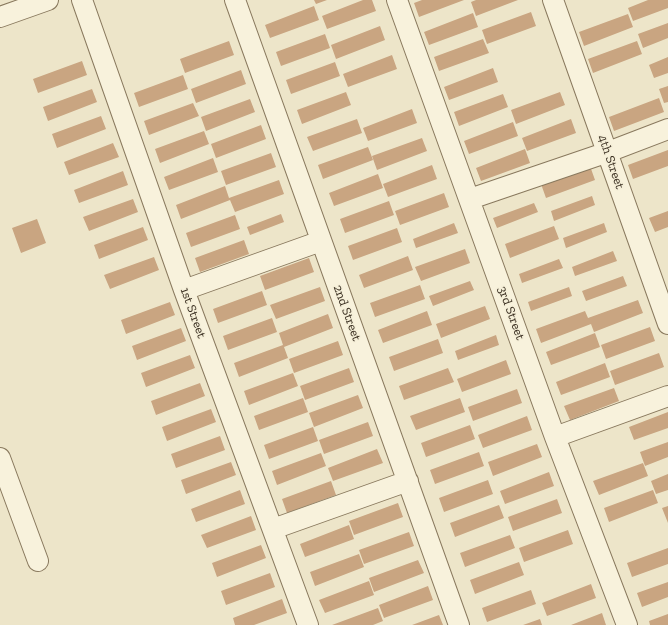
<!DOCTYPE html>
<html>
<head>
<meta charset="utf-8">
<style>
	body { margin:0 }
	canvas { display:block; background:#ede5c9 }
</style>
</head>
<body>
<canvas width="668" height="625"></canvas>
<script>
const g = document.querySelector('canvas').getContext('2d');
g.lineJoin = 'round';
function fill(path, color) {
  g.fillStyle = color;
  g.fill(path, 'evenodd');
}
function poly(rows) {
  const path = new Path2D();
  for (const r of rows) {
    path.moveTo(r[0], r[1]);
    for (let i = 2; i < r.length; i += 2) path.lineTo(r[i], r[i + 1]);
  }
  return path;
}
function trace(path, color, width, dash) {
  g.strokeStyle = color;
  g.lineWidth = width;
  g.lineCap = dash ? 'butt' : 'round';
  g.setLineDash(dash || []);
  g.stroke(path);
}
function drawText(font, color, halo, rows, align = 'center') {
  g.font = font + ' "Zilla Slab",serif';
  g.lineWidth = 3;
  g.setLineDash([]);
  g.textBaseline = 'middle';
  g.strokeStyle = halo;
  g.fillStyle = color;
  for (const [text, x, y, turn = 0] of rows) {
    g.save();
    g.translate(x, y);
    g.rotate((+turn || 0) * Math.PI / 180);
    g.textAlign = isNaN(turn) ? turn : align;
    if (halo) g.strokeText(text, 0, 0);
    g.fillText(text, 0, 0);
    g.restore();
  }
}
fill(poly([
	[314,0,327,0,316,4],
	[363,0,372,0,376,11,327,29,322,16],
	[422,0,464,0,419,17,414,3],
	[476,0,518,0,476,16,471,2],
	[648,0,668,0,668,8,633,21,628,8],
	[314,6,319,20,270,38,265,25],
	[531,12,536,26,487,44,482,30],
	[473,13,478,27,429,45,424,32],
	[628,14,633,27,584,46,579,32],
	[668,23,668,38,643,48,638,34],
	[380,26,385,40,336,59,331,45],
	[325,34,330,48,281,66,276,52],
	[483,39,489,53,439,71,434,57],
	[229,41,234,55,185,73,180,59],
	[637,41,642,54,593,73,588,59],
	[392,55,397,69,348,87,343,74],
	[668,57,668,73,654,78,649,65],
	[82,61,87,75,38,93,33,79],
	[335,62,340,76,291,94,286,80],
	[493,68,498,82,449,100,444,87],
	[241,70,246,84,196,103,191,89],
	[183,75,188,89,139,107,134,93],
	[668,86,668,102,664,103,659,89],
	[92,89,97,102,48,121,43,107],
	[346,92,351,105,302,124,297,110],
	[560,92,565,105,516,124,511,110],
	[503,94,508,107,459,126,454,112],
	[659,98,664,112,614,131,609,117],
	[250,99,255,112,206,131,201,117],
	[193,103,199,116,149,135,144,121],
	[412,109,417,123,368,141,363,128],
	[101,116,106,129,57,148,52,134],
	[357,119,362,133,313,151,307,137],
	[571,119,576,133,527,151,522,138],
	[513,122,518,136,469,154,464,141],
	[261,125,266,139,216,158,211,144],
	[204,131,209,144,160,163,155,149],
	[422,138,427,151,377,170,372,156],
	[113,143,119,157,69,175,64,162],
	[368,147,373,160,323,179,318,165],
	[525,149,530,163,481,181,476,168],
	[668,150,668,166,633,179,628,165],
	[271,153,276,167,226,185,221,171],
	[213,158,218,172,169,190,164,177],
	[432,165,437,179,388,197,383,184],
	[590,166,595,180,546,198,541,184],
	[123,171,128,185,79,203,74,190],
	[378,174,383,188,334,206,329,193],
	[279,180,284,194,235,212,230,200,181,219,176,205,225,186,229,198],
	[444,193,449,207,400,225,395,211],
	[592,196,595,205,554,221,551,211],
	[133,199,138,212,89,231,83,217],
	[389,201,394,215,345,233,340,219],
	[534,203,538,212,497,228,493,218],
	[668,211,668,227,655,232,649,218],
	[281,214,284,222,250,235,247,227],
	[235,215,240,229,191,247,186,233],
	[37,219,46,243,21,253,12,228],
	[454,223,458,233,416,248,413,239],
	[604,223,607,232,566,248,563,238],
	[554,226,559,239,510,258,505,244],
	[143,227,148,240,99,259,94,245],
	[397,228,402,242,353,260,348,246],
	[244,240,249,254,200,272,195,258],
	[465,249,470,263,421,281,415,267],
	[613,251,617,261,575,276,572,267],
	[408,256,413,270,364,288,359,275],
	[154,257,159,270,110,289,104,275],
	[309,258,314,272,265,290,260,276],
	[559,259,563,268,522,283,519,274],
	[623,276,627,286,586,301,582,291],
	[470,281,474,290,433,306,429,296],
	[420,285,425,299,375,317,370,303],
	[320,287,325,301,276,319,270,305],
	[569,287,572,296,531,311,528,302],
	[262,291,267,305,218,323,213,309],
	[638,300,643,313,594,332,591,324,541,343,536,329,585,311,588,318],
	[170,302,175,315,126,334,121,320],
	[485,306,490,319,441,338,436,324],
	[427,311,432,325,383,343,378,330],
	[328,314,333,328,284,347,288,358,239,377,234,363,283,345,279,333],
	[272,318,277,332,228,350,223,336],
	[650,327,655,341,606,359,601,345],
	[181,328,186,341,137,360,132,346],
	[595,333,600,347,551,365,546,352],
	[496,335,499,345,458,360,455,351],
	[438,339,443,353,394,371,389,357],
	[338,341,343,355,294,373,289,359],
	[659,353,664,367,615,385,610,371],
	[190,355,195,368,146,387,141,373],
	[506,360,511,374,462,392,457,379],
	[605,363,610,377,561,395,556,382],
	[349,368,354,382,305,400,300,386],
	[448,368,454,382,404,400,399,386],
	[293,373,298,386,249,405,244,391],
	[200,383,205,396,156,415,151,401],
	[614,388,619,401,570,420,564,406],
	[517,389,522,403,473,421,468,407],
	[358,395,363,408,314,427,309,413],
	[303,398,308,412,259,430,254,416],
	[460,398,465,412,416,430,410,416],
	[211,409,216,422,167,441,162,427],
	[668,412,668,428,634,440,629,427],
	[527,416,532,430,483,448,478,435],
	[368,422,373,436,324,454,319,440],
	[470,425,475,439,426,457,421,443],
	[313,427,318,441,269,459,264,445],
	[220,436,225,450,176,468,171,454],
	[668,442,668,457,645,466,640,452],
	[537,444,542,457,493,476,488,462],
	[377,449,383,463,333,481,328,468],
	[479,452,484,466,435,484,430,470],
	[321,453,326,466,277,485,272,471],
	[231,462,236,475,186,494,181,480],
	[643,463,648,476,599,495,593,481],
	[549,472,554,486,505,504,500,491],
	[668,474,668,490,656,494,651,481],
	[488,480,493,494,444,512,439,498],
	[331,481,336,495,287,513,282,499],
	[240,490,245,504,196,522,191,509],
	[653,490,658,503,609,522,604,508],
	[557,499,562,513,513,531,508,517],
	[398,503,403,517,354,535,349,521],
	[499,505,504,518,455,537,450,523],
	[668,506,668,523,662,508],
	[251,516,256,530,207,548,201,535],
	[349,525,354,539,305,557,300,544],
	[568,530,573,544,524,562,519,548],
	[409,532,414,546,364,564,359,550],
	[510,535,515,548,465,567,460,553],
	[261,545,266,558,217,577,212,563],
	[668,548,668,564,632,577,627,563],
	[359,554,364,567,315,586,310,572],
	[418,560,424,573,374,592,369,578],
	[519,562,524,575,475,594,470,580],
	[270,573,275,587,226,605,221,591],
	[369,581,374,595,325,613,319,600],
	[668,582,668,597,642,607,637,593],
	[591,584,596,598,547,616,542,603],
	[428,586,433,600,384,618,379,605],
	[531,590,536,604,487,622,482,608],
	[282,599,287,613,254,625,235,625,233,618],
	[378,608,383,621,373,625,332,625],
	[602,613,606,625,571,625],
	[668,614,668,625,650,625,649,621],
	[439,615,443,625,412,625],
	[540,619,542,625,523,625]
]), '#c9a581');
const minor = poly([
	[82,0,184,290,308,625],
	[235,0,459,625],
	[397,0,555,437,627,625],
	[553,0,668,324],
	[0,17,48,0],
	[470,199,608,152,668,129],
	[184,290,321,241],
	[555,437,668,396],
	[0,458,38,561],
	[273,529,408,481]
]);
trace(minor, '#89795e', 22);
trace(minor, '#f8f2dc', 20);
drawText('13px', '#3a2f21', '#f5efd8', [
	["4th Street",611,162,71],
	["1st Street",193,313,70],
	["2nd Street",347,313,70],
	["3rd Street",511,313,70]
]);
</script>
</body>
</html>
